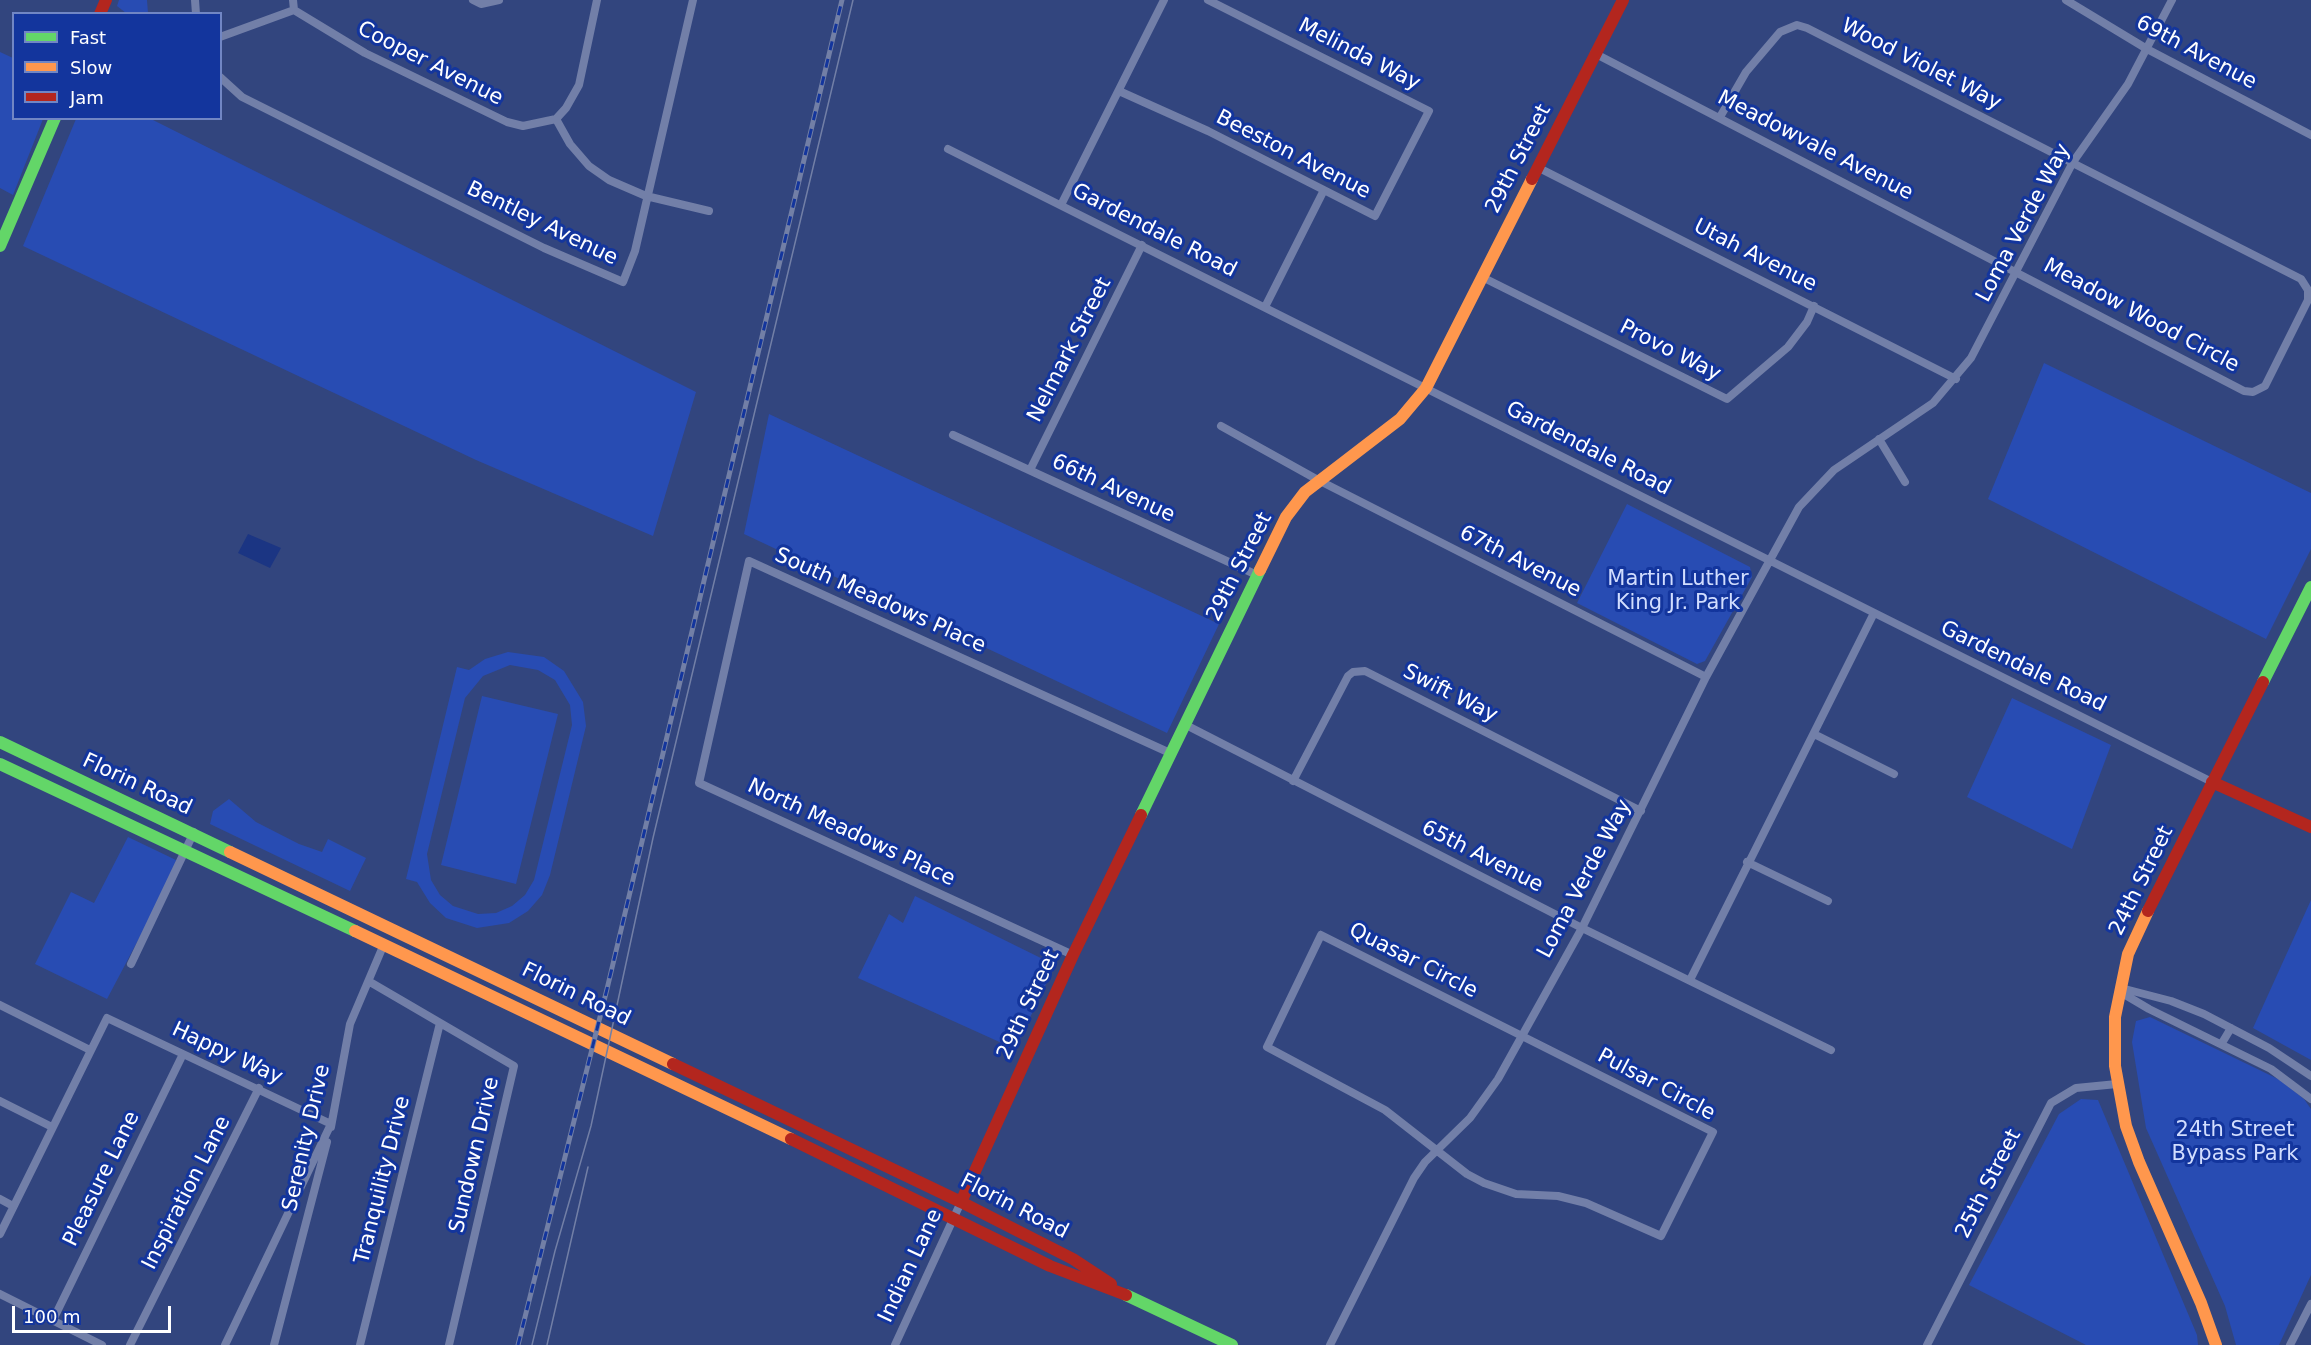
<!DOCTYPE html>
<html>
<head>
<meta charset="utf-8">
<style>
	body { margin:0 }
	#map { position:relative; width:2311px; height:1345px; overflow:hidden; background:#32457e; font-family:"DejaVu Sans",sans-serif }
	canvas { display:block }
	.legend { position:absolute; left:12px; top:12px; width:210px; height:108px; box-sizing:border-box; background:#13359d; border:2px solid #7186c4; margin:0; padding:8px 10px; list-style:none; font-size:18px; color:#fff }
	.legend li { display:flex; align-items:center; gap:12px; height:30px }
	.legend b { width:30px; border:2px solid #7186c4 }
	.scale { position:absolute; left:12px; top:1306px; width:159px; height:27px; box-sizing:border-box; border:3px solid #fff; border-top:0; padding-left:8px; font-size:18px; line-height:21px; white-space:nowrap; color:#fff; -webkit-text-stroke:4px #13359d; paint-order:stroke }
</style>
</head>
<body>
<div id="map">
<canvas width="2311" height="1345"></canvas>
<ul class="legend">
<li><b style="height:8px;background:#63d668"></b>Fast</li>
<li><b style="height:8px;background:#ff974d"></b>Slow</li>
<li><b style="height:8px;background:#b3261e"></b>Jam</li>
</ul>
<div class="scale">100 m</div>
</div>
<script>
const g = document.querySelector('canvas').getContext('2d');
g.lineJoin = 'round';
function fill(path, color) {
  g.fillStyle = color;
  g.fill(path, 'evenodd');
}
function poly(rows) {
  const path = new Path2D();
  for (const r of rows) {
    path.moveTo(r[0], r[1]);
    for (let i = 2; i < r.length; i += 2) path.lineTo(r[i], r[i + 1]);
  }
  return path;
}
function trace(path, color, width, dash) {
  g.strokeStyle = color;
  g.lineWidth = width;
  g.lineCap = dash ? 'butt' : 'round';
  g.setLineDash(dash || []);
  g.stroke(path);
}
function drawText(font, color, halo, rows, align = 'center') {
  g.font = font + ' "DejaVu Sans",sans-serif';
  g.lineWidth = 6;
  g.setLineDash([]);
  g.textBaseline = 'middle';
  g.strokeStyle = halo;
  g.fillStyle = color;
  for (const [text, x, y, turn = 0] of rows) {
    g.save();
    g.translate(x, y);
    g.rotate((+turn || 0) * Math.PI / 180);
    g.textAlign = isNaN(turn) ? turn : align;
    if (halo) g.strokeText(text, 0, 0);
    g.fillText(text, 0, 0);
    g.restore();
  }
}
fill(poly([
	[119,0,147,0,148,13,126,13,117,6],
	[0,52,13,58,14,118,43,119,13,195,0,188],
	[76,119,151,119,696,392,653,536,476,460,23,246],
	[2044,363,2311,493,2311,549,2266,639,1988,499],
	[769,414,1219,624,1167,733,744,534],
	[1627,504,1750,567,1752,577,1705,661,1697,664,1577,603],
	[508,652,544,657,564,671,583,702,586,726,550,875,542,895,528,911,509,923,477,928,446,918,430,903,417,882,406,879,457,667,469,670,485,659],
	[510,665,538,670,555,680,570,705,572,725,534,880,525,895,512,906,496,913,478,914,453,906,440,895,431,880,427,854,465,698,483,676],
	[482,696,558,714,516,884,441,865],
	[2012,698,2111,745,2072,849,1967,797],
	[229,799,256,822,299,844,322,852,328,839,366,858,350,891,210,824,213,811],
	[128,837,176,860,174,872,107,999,35,964,71,892,94,903],
	[915,896,1055,965,1015,1049,858,978,889,914,903,923],
	[2311,900,2311,1060,2253,1028],
	[2150,1017,2280,1080,2304,1099,2311,1109,2311,1275,2279,1345,2236,1345,2225,1306,2146,1128,2132,1042,2136,1021],
	[2081,1099,2098,1100,2197,1335,2198,1345,2086,1345,1969,1285,2059,1114]
]), '#284cb3');
fill(poly([
	[248,534,281,548,270,568,238,553]
]), '#1b3583');
trace(poly([
	[195,0,196,14],
	[293,0,294,10],
	[473,0,481,4,499,0],
	[2066,0,2147,49,2311,135],
	[294,10,365,53,507,122,523,126,556,119],
	[220,37,294,10],
	[1594,53,2244,391,2253,392,2265,386,2308,300,2308,290,2301,279,1807,28,1797,25,1780,32,1746,72,1720,117],
	[220,77,242,97,544,248,623,282,635,251,693,0],
	[1119,91,1208,131,1375,216,1429,111,1208,0],
	[556,119,570,144,589,166,609,180,646,196,709,211],
	[556,119,566,108,579,85,597,0],
	[948,149,2212,782],
	[1537,167,1956,379],
	[1061,205,1164,0],
	[1482,277,1727,399,1788,347,1807,322,1814,306],
	[1265,307,1324,190],
	[1221,426,1318,480,1706,677],
	[953,435,1257,575],
	[1879,439,1905,482],
	[1030,470,1142,245],
	[1184,724,1582,928,1831,1050],
	[1814,734,1894,774],
	[1293,781,1348,676,1353,672,1365,671,1641,811],
	[1747,862,1828,901],
	[1321,935,1713,1132,1661,1236,1586,1203,1558,1196,1516,1194,1484,1183,1467,1174,1385,1110,1267,1047,1321,935],
	[1073,955,699,783,749,561,1170,753],
	[131,964,194,832],
	[1690,980,1874,613],
	[370,982,514,1066,449,1345],
	[2121,988,2127,996,2149,1009,2271,1069,2311,1099],
	[2121,988,2171,1001,2204,1014,2269,1048,2311,1076],
	[0,1005,90,1050],
	[2222,1043,2231,1028],
	[0,1101,52,1127],
	[331,1127,350,1024,384,944],
	[0,1199,13,1206],
	[0,1234,107,1018,331,1124,225,1345],
	[0,1294,102,1345],
	[53,1320,183,1054],
	[130,1345,259,1088],
	[274,1345,327,1142],
	[360,1345,440,1023],
	[895,1345,961,1202],
	[1330,1345,1414,1178,1425,1162,1470,1118,1498,1079,1582,928,1706,677,1799,507,1834,470,1933,403,1971,358,2073,162,2128,84,2172,0],
	[1927,1345,2051,1103,2076,1088,2117,1084],
	[2290,1345,2311,1304]
]), '#727fa8', 8);
trace(poly([
	[0,246,55,118],
	[2263,682,2311,587],
	[0,742,230,852],
	[0,764,355,931],
	[1141,815,1260,570],
	[1126,1295,1232,1345]
]), '#63d668', 12);
trace(poly([
	[1260,570,1286,517,1305,492,1400,419,1426,388,1532,179],
	[230,852,673,1064],
	[2148,911,2128,954,2115,1017,2115,1066,2126,1126,2139,1162,2201,1303,2216,1345],
	[355,931,791,1139]
]), '#ff974d', 12);
trace(poly([
	[100,14,106,0],
	[1532,179,1623,0],
	[2212,782,2311,827],
	[2148,911,2263,682],
	[673,1064,961,1202,1073,1259,1111,1284],
	[791,1139,1050,1266,1126,1295],
	[961,1202,1073,955,1141,815]
]), '#b3261e', 12);
trace(poly([
	[532,1345,555,1251,591,1126,653,838,853,0],
	[547,1345,588,1167]
]), '#727fa6', 1.5);
const rail = poly([
	[518,1345,607,989,842,0]
]);
trace(rail, '#727fa6', 5);
trace(rail, '#13359d', 3, [9]);
drawText('21px', '#fff', '#13359d', [
	["69th Avenue",2196,53,28],
	["Melinda Way",1359,55,27],
	["Cooper Avenue",430,64,27],
	["Wood Violet Way",1921,65,27],
	["Meadowvale Avenue",1815,146,27],
	["Beeston Avenue",1293,155,27],
	["29th Street",1519,159,-63],
	["Loma Verde Way",2024,223,-62],
	["Bentley Avenue",542,224,26],
	["Gardendale Road",1154,231,27],
	["Utah Avenue",1755,256,27],
	["Meadow Wood Circle",2141,316,28],
	["Nelmark Street",1070,350,-63],
	["Provo Way",1670,351,27],
	["Gardendale Road",1588,449,27],
	["66th Avenue",1113,489,25],
	["67th Avenue",1520,562,27],
	["29th Street",1240,567,-63],
	["South Meadows Place",880,601,24],
	["Gardendale Road",2023,667,26],
	["Swift Way",1450,694,27],
	["Florin Road",137,785,25],
	["North Meadows Place",851,833,25],
	["65th Avenue",1482,857,27],
	["Loma Verde Way",1585,879,-62],
	["24th Street",2142,881,-64],
	["Quasar Circle",1413,961,27],
	["Florin Road",576,995,26],
	["29th Street",1029,1005,-65],
	["Happy Way",227,1054,25],
	["Pulsar Circle",1656,1085,28],
	["Serenity Drive",307,1138,-77],
	["Sundown Drive",475,1155,-77],
	["Pleasure Lane",102,1179,-64],
	["Tranquility Drive",383,1180,-76],
	["25th Street",1989,1184,-63],
	["Inspiration Lane",187,1193,-63],
	["Florin Road",1014,1207,27],
	["Indian Lane",911,1266,-65]
]);
drawText('21px', '#d1ddfe', '#13359d', [
	["Martin Luther",1678,580],
	["King Jr. Park",1678,604],
	["24th Street",2235,1131],
	["Bypass Park",2235,1155]
]);
</script>
</body>
</html>
